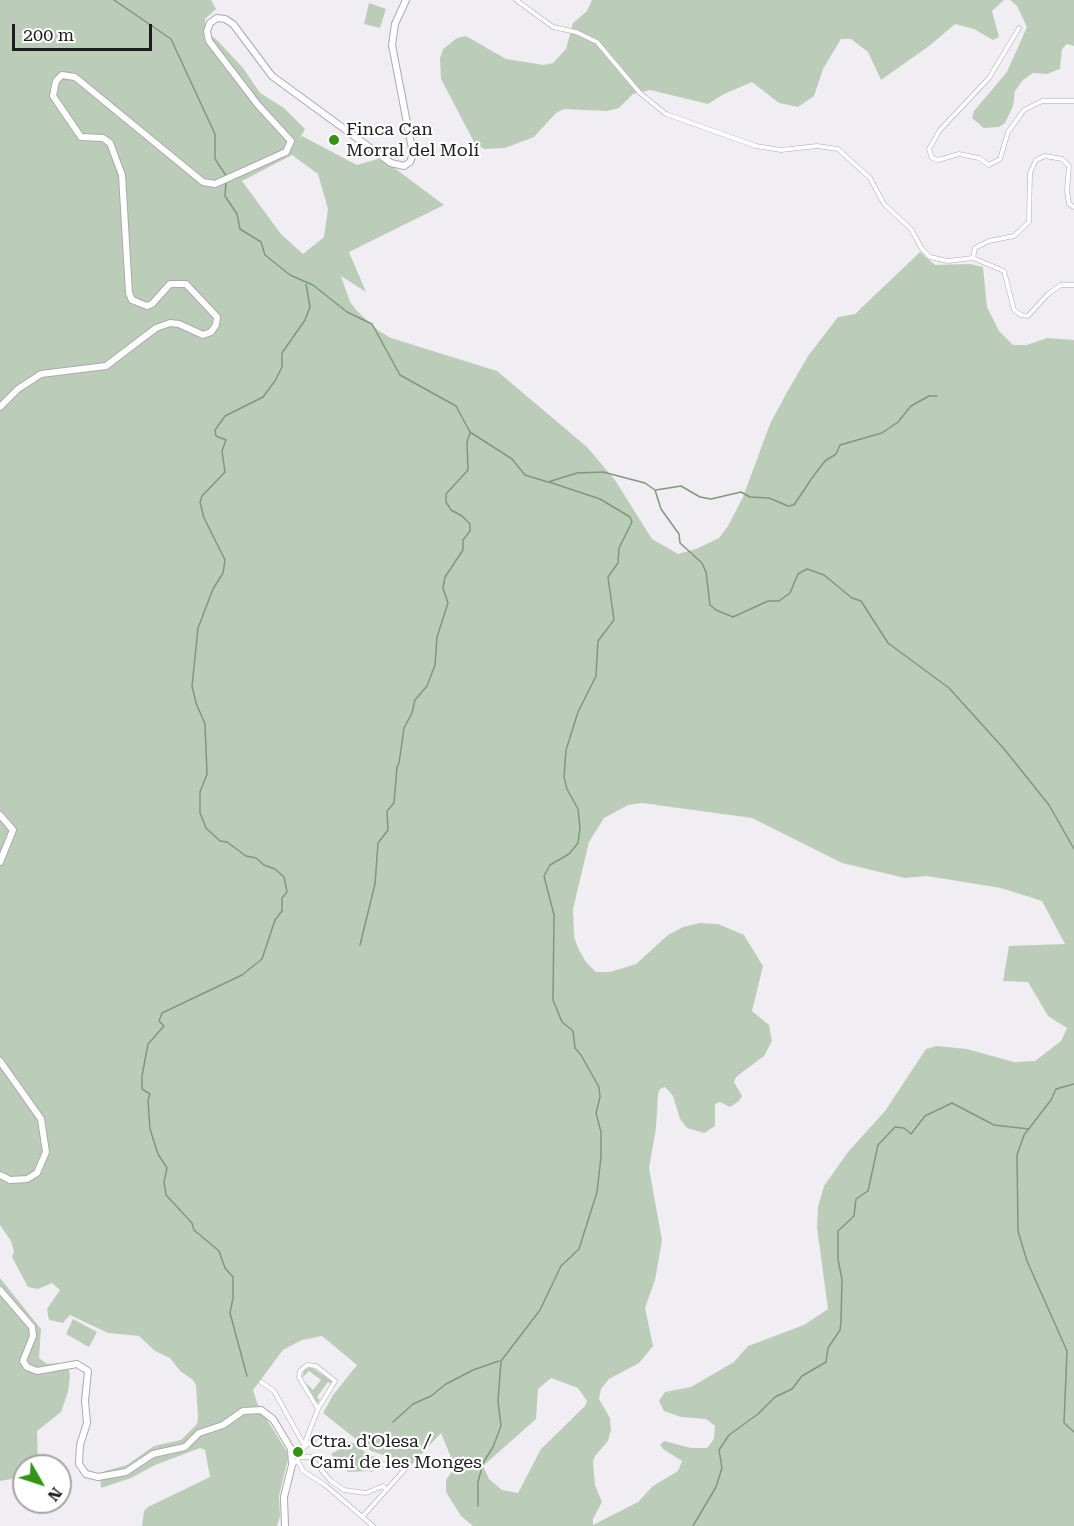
<!DOCTYPE html>
<html>
<head>
<meta charset="utf-8">
<style>
	body { margin:0 }
	#map { position:relative; width:1074px; height:1526px; overflow:hidden; background:#f1eef3; font-family:"Roboto Serif",serif }
	canvas { display:block }
	.north { position:absolute; left:12px; top:1454px; width:60px; height:60px; box-sizing:border-box; background:#fff; border:2px solid #a5a4a5; border-radius:50%; rotate:129deg; font-size:16px; font-weight:700; line-height:24px; text-align:center; color:#1d1c1e }
	.north::after { content:''; display:block; margin:auto; width:21px; height:27px; background:#329414; clip-path:polygon(50% 0,100% 100%,50% 72%,0 100%) }
	.scale { position:absolute; left:12px; top:24px; width:140px; height:27px; box-sizing:border-box; border:3px solid #1d1c1e; border-top:0; padding-left:8px; font-size:18px; line-height:21px; white-space:nowrap; color:#1d1c1e; -webkit-text-stroke:4px #fff; paint-order:stroke }
</style>
</head>
<body>
<div id="map">
<canvas width="1074" height="1526"></canvas>
<div class="north">N</div>
<div class="scale">200 m</div>
</div>
<script>
const g = document.querySelector('canvas').getContext('2d');
g.lineJoin = 'round';
function fill(path, color) {
  g.fillStyle = color;
  g.fill(path, 'evenodd');
}
function poly(rows) {
  const path = new Path2D();
  for (const r of rows) {
    path.moveTo(r[0], r[1]);
    for (let i = 2; i < r.length; i += 2) path.lineTo(r[i], r[i + 1]);
  }
  return path;
}
function trace(path, color, width, dash) {
  g.strokeStyle = color;
  g.lineWidth = width;
  g.lineCap = dash ? 'butt' : 'round';
  g.setLineDash(dash || []);
  g.stroke(path);
}
function drawText(font, color, halo, rows, align = 'center') {
  g.font = font + ' "Roboto Serif",serif';
  g.lineWidth = 4.5;
  g.setLineDash([]);
  g.textBaseline = 'middle';
  g.strokeStyle = halo;
  g.fillStyle = color;
  for (const [text, x, y, turn = 0] of rows) {
    g.save();
    g.translate(x, y);
    g.rotate((+turn || 0) * Math.PI / 180);
    g.textAlign = isNaN(turn) ? turn : align;
    if (halo) g.strokeText(text, 0, 0);
    g.fillText(text, 0, 0);
    g.restore();
  }
}
fill(poly([
	[0,0,211,0,216,9,205,19,205,31,218,41,243,68,260,93,284,108,305,129,299,140,302,136,357,165,381,158,444,205,349,252,366,292,341,276,350,302,358,312,379,331,391,338,497,371,587,447,615,480,652,539,678,554,696,549,719,538,728,526,743,497,770,424,786,394,808,356,838,317,855,314,920,252,935,265,970,264,983,267,987,307,999,331,1013,345,1027,345,1047,338,1074,340,1074,1526,473,1526,461,1516,446,1492,446,1480,455,1467,441,1433,412,1464,371,1451,323,1413,333,1395,357,1365,322,1336,302,1340,283,1350,253,1390,257,1403,287,1452,288,1459,279,1496,280,1516,277,1526,142,1526,144,1511,148,1507,210,1477,205,1450,200,1448,155,1465,131,1478,101,1488,100,1475,105,1471,127,1465,154,1446,181,1440,197,1424,198,1418,196,1385,193,1380,180,1371,170,1358,155,1351,139,1336,108,1333,70,1315,63,1323,49,1320,47,1309,60,1290,52,1283,38,1289,28,1287,12,1257,14,1252,11,1241,0,1225],
	[292,155,318,174,328,209,324,237,303,254,281,234,242,181],
	[642,803,752,818,842,863,905,878,927,876,1001,888,1042,901,1065,944,1009,946,1003,981,1028,982,1048,1016,1067,1028,1061,1041,1035,1061,1014,1062,967,1049,937,1046,926,1049,885,1111,848,1152,824,1186,818,1207,817,1227,828,1309,804,1325,748,1346,734,1362,691,1387,665,1392,659,1401,664,1411,681,1417,706,1419,715,1426,714,1439,707,1448,691,1448,664,1441,660,1445,663,1449,682,1461,678,1471,653,1486,638,1502,593,1525,593,1519,602,1502,595,1485,593,1462,595,1456,608,1441,611,1430,610,1418,599,1399,601,1389,609,1379,639,1363,653,1346,645,1308,655,1280,662,1240,649,1168,656,1128,658,1094,660,1089,665,1087,673,1096,680,1119,687,1128,704,1133,715,1126,715,1104,720,1102,730,1107,739,1101,742,1096,734,1082,736,1077,764,1056,772,1041,769,1025,752,1011,763,966,744,935,718,924,700,923,683,927,668,935,636,964,610,972,596,972,586,962,579,950,574,937,573,909,589,842,604,818,628,805],
	[551,1378,578,1388,587,1401,585,1406,541,1449,518,1493,502,1490,489,1479,483,1466,536,1419,538,1389],
	[592,0,1004,0,992,11,999,37,993,40,974,29,955,24,929,46,881,80,868,52,851,39,841,39,823,69,814,96,798,107,779,103,752,82,724,94,708,104,650,90,633,94,619,108,607,111,564,109,556,113,534,137,505,148,484,149,474,142,441,79,440,58,443,49,457,38,466,36,506,59,544,65,553,63,566,49,573,23,587,11],
	[1010,0,1074,0,1074,46,1067,44,1062,49,1060,69,1047,74,1033,73,1023,80,1015,91,1013,106,1005,123,999,127,984,128,972,118,974,111,1007,72,1027,27,1017,6],
	[369,3,386,9,380,28,364,24],
	[0,1278,41,1329,39,1358,47,1364,60,1363,69,1370,70,1376,68,1392,61,1412,37,1431,38,1466,24,1466,24,1477,0,1481],
	[73,1319,97,1332,89,1347,66,1334],
	[311,1367,332,1381,331,1384,328,1382,317,1397,320,1400,317,1403,304,1381,313,1390,321,1380,309,1371,302,1378,304,1370],
	[346,1441,356,1444,368,1455,380,1458,370,1460,368,1471,348,1472,331,1454,342,1448]
]), '#bbcdb8');
trace(poly([
	[114,0,171,39,215,134,215,159,227,177],
	[226,181,225,196,237,214,240,229,261,242,265,255,290,275,313,285,347,312,372,324,400,375,456,406,470,432,512,459,525,475,548,482,577,473,603,472,645,483,655,490,661,509,679,534,680,543,702,563,706,572,710,605,716,610,733,617,768,601,779,601,790,593,798,574,807,569,824,575,852,598,861,601,888,643,949,688,1005,750,1049,805,1074,849],
	[656,490,681,486,700,497,711,499,741,492,750,497,769,498,788,506,794,505,812,478,825,461,836,454,840,445,882,433,898,422,911,406,929,396,937,396],
	[360,945,375,884,378,843,388,830,387,811,394,803,397,767,399,763,404,728,412,713,415,700,427,686,435,665,437,637,448,603,443,588,445,577,463,550,463,540,470,531,470,524,462,516,451,510,446,502,446,494,468,470,467,442,470,433],
	[1074,1084,1056,1089,1051,1100,1024,1135,1017,1155,1018,1231,1027,1261,1067,1351,1064,1423,1074,1432],
	[247,1376,230,1313,233,1298,233,1277,225,1268,219,1251,194,1230,192,1223,166,1195,164,1182,167,1168,158,1154,150,1129,148,1100,150,1094,142,1089,142,1076,148,1044,164,1026,159,1021,162,1013,242,975,262,959,275,920,282,911,282,898,287,892,284,877,275,869,264,865,256,858,246,856,227,842,220,841,206,828,200,813,200,792,207,774,205,724,196,703,192,686,198,628,213,589,223,573,225,560,204,518,200,502,202,496,225,472,222,451,226,440,216,436,215,430,225,416,263,397,275,381,282,367,282,353,305,320,310,307,306,284],
	[393,1422,413,1404,431,1396,446,1384,473,1370,499,1361],
	[478,1506,478,1482,483,1463,493,1447,501,1426,498,1401,501,1361,540,1310,561,1266,579,1249,597,1192,601,1157,601,1132,596,1113,600,1097,599,1087,581,1055,575,1048,573,1031,562,1022,553,1000,554,915,544,876,550,865,569,854,578,843,580,828,578,809,567,789,564,777,566,750,578,712,596,676,598,641,614,620,608,577,618,563,619,548,632,522,630,517,600,499,549,482],
	[693,1526,716,1487,722,1468,719,1450,729,1435,758,1414,775,1397,792,1389,802,1376,826,1362,828,1348,840,1330,841,1321,842,1280,838,1259,838,1231,854,1216,856,1199,868,1191,878,1145,895,1127,904,1128,911,1134,925,1116,952,1103,994,1125,1029,1129]
]), '#7f9a79', 1.5);
const street = poly([
	[516,0,553,27,576,32,597,42,640,93,666,114,756,146,781,150,817,146,838,149,870,178,884,204,911,229,922,249,930,257,948,261,973,258,1004,271,1014,310,1021,315,1028,316,1048,294,1061,285,1074,285],
	[1019,28,989,78,940,130,929,149,932,158,938,160,959,154,979,158,989,165,1000,159,1008,132,1024,110,1042,101,1074,101],
	[973,258,975,248,989,241,1014,236,1029,222,1030,173,1036,160,1045,156,1062,159,1069,166,1067,191,1069,204,1074,207],
	[261,1382,274,1391,303,1443],
	[303,1448,318,1436],
	[300,1457,310,1457,331,1481,344,1490,366,1493,383,1486,386,1489],
	[298,1461,303,1471,325,1485,373,1526],
	[374,1465,370,1463,368,1466,371,1469,374,1465,394,1464,404,1470],
	[291,1467,299,1458,318,1409,335,1381,316,1366,307,1365,300,1371,299,1377,318,1409],
	[363,1516,407,1467]
]);
const secondary = poly([
	[0,407,18,389,41,374,106,366,156,328,170,323,179,324,203,335,211,332,216,325,217,317,186,284,170,284,152,304,147,306,132,300,129,293,122,175,110,143,103,138,81,137,53,96,56,81,62,75,75,77,203,182,215,184,286,152,291,141,258,105,209,41,207,31,210,23,217,18,225,19,233,24,272,76,391,163,404,166,410,162,413,154,392,45,395,24,406,0],
	[0,815,13,830,0,862],
	[0,1061,41,1119,46,1152,37,1173,27,1179,10,1180,0,1175],
	[0,1290,32,1327,33,1336,23,1361,27,1367,37,1371,77,1364,88,1371,85,1401,87,1423,80,1445,79,1464,86,1474,98,1477,126,1472,153,1454,185,1447,199,1433,223,1425,243,1411,261,1410,273,1419,291,1449,292,1465,284,1497,285,1526]
]);
trace(street, '#aca9ae', 5);
trace(secondary, '#aca9ae', 8);
trace(street, '#fff', 4);
trace(secondary, '#fff', 6);
for (const [x, y, r, color] of [
	[334,140,6,"#329414"],
	[298,1452,6,"#329414"]
]) {
  const dot = new Path2D();
  dot.arc(x, y, r, 0, 2 * Math.PI);
  g.fillStyle = color;
  g.fill(dot);
  trace(dot, '#fff', 2);
}
drawText('18px', '#1d1c1e', '#fff', [
	["Finca Can",346,130],
	["Morral del Molí",346,151],
	["Ctra. d'Olesa /",310,1442],
	["Camí de les Monges",310,1463]
], 'left');
</script>
</body>
</html>
